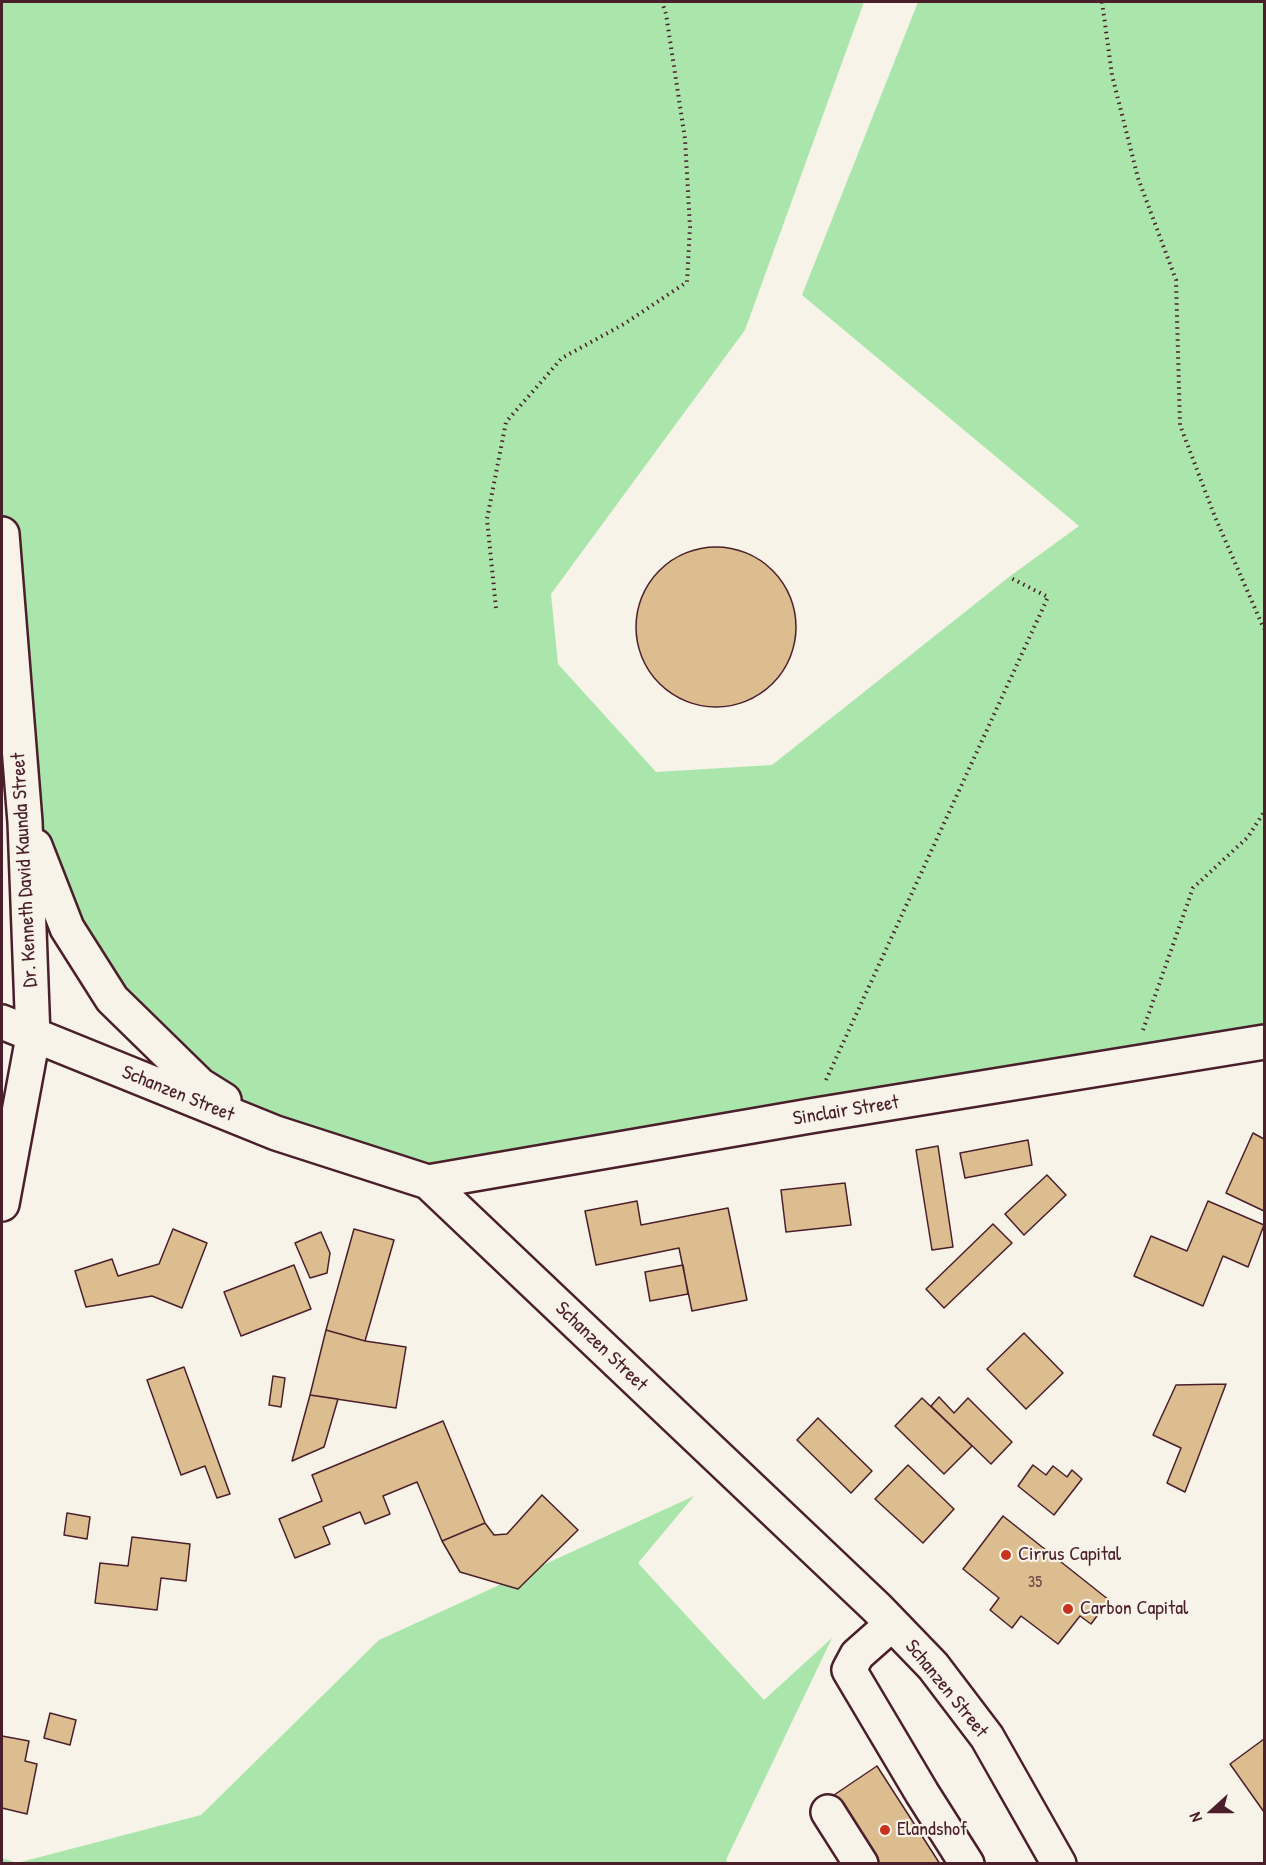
<!DOCTYPE html>
<html>
<head>
<meta charset="utf-8">
<style>
	body { margin:0 }
	#map { position:relative; width:1266px; height:1865px; overflow:hidden; background:#f7f3e8; font-family:"Patrick Hand",sans-serif }
	canvas { display:block }
	.frame { position:absolute; inset:0; border:3px solid #4a1f2b; pointer-events:none }
	.north { position:absolute; left:1182px; top:1781px; width:60px; height:60px; -webkit-text-stroke:4px #f7f3e8; paint-order:stroke; rotate:249deg; font-size:16px; font-weight:700; line-height:24px; text-align:center; color:#4a1f2b }
	.north::after { content:''; display:block; margin:auto; width:21px; height:27px; background:#4a1f2b; clip-path:polygon(50% 0,100% 100%,50% 72%,0 100%) }
</style>
</head>
<body>
<div id="map">
<canvas width="1266" height="1865"></canvas>
<div class="frame"></div>
<div class="north">N</div>
</div>
<script>
const g = document.querySelector('canvas').getContext('2d');
g.lineJoin = 'round';
function fill(path, color) {
  g.fillStyle = color;
  g.fill(path, 'evenodd');
}
function poly(rows) {
  const path = new Path2D();
  for (const r of rows) {
    if (r.length === 3) {
      path.moveTo(r[0] + r[2], r[1]);
      path.arc(r[0], r[1], r[2], 0, 2 * Math.PI);
      continue;
    }
    path.moveTo(r[0], r[1]);
    for (let i = 2; i < r.length; i += 2) path.lineTo(r[i], r[i + 1]);
  }
  return path;
}
function trace(path, color, width, dash) {
  g.strokeStyle = color;
  g.lineWidth = width;
  g.lineCap = dash ? 'butt' : 'round';
  g.setLineDash(dash || []);
  g.stroke(path);
}
function drawText(font, color, halo, rows, align = 'center') {
  g.font = font + ' "Patrick Hand",sans-serif';
  g.lineWidth = 4.5;
  g.setLineDash([]);
  g.textBaseline = 'middle';
  g.strokeStyle = halo;
  g.fillStyle = color;
  for (const [text, x, y, turn = 0] of rows) {
    g.save();
    g.translate(x, y);
    g.rotate((+turn || 0) * Math.PI / 180);
    g.textAlign = isNaN(turn) ? turn : align;
    if (halo) g.strokeText(text, 0, 0);
    g.fillText(text, 0, 0);
    g.restore();
  }
}
fill(poly([
	[2,2,864,2,745,330,551,594,558,664,656,772,772,765,1009,577,1079,526,802,295,918,2,1264,2,1264,1042,428,1182,276,1133,112,999,25,822,2,534],
	[694,1496,638,1563,764,1700,832,1638,726,1860,728,1863,2,1864,2,1858,17,1863,201,1815,379,1640]
]), '#aae6ac');
const building = poly([
	[716,627,80],
	[1253,1133,1264,1139,1264,1211,1226,1193,1253,1133],
	[1028,1140,1032,1165,965,1178,960,1153,1028,1140],
	[938,1146,953,1247,932,1250,916,1150,938,1146],
	[1047,1175,1066,1195,1024,1235,1005,1214,1047,1175],
	[845,1183,851,1225,786,1232,781,1190,845,1183],
	[637,1201,641,1225,728,1208,747,1300,692,1311,679,1248,596,1265,585,1211,637,1201],
	[1208,1201,1264,1225,1248,1267,1223,1256,1203,1306,1134,1276,1151,1236,1187,1251,1208,1201],
	[993,1224,1012,1243,944,1308,926,1289,993,1224],
	[173,1229,207,1243,182,1308,152,1296,86,1307,75,1271,112,1259,118,1276,159,1264,173,1229],
	[354,1229,394,1240,365,1341,326,1330,354,1229],
	[321,1232,330,1253,327,1273,310,1278,295,1243,321,1232],
	[294,1265,311,1309,241,1336,224,1292,294,1265],
	[683,1265,688,1294,650,1301,645,1272,683,1265],
	[326,1330,365,1341,406,1347,396,1408,310,1395,326,1330],
	[1024,1333,1063,1373,1026,1409,987,1369,1024,1333],
	[184,1367,230,1494,217,1498,205,1466,181,1475,147,1380,184,1367],
	[273,1376,285,1378,281,1407,269,1405,273,1376],
	[1226,1384,1185,1492,1167,1483,1181,1448,1153,1435,1176,1385,1226,1384],
	[310,1395,338,1399,324,1447,292,1461,310,1395],
	[939,1397,954,1413,968,1398,1012,1442,991,1464,931,1406,939,1397],
	[922,1398,972,1446,944,1474,895,1426,922,1398],
	[818,1418,872,1471,851,1493,797,1440,818,1418],
	[443,1421,485,1523,442,1541,417,1482,383,1496,390,1514,365,1524,360,1512,323,1527,330,1544,295,1558,279,1519,322,1501,312,1475,443,1421],
	[908,1465,954,1509,923,1543,875,1499,908,1465],
	[1033,1465,1046,1475,1053,1466,1067,1477,1072,1470,1082,1479,1054,1515,1018,1486,1033,1465],
	[542,1495,578,1530,518,1589,460,1572,442,1541,485,1523,494,1535,507,1534,542,1495],
	[67,1513,90,1517,87,1539,64,1535,67,1513],
	[1003,1516,1109,1600,1091,1624,1080,1616,1058,1644,1021,1616,1012,1628,990,1610,999,1598,963,1569,1003,1516],
	[132,1537,190,1544,186,1581,161,1578,157,1610,95,1603,100,1563,128,1566,132,1537],
	[50,1713,76,1720,70,1745,44,1738,50,1713],
	[2,1736,29,1741,25,1761,37,1764,27,1814,2,1808,2,1736],
	[1264,1739,1264,1812,1230,1764,1264,1739],
	[877,1766,940,1864,872,1864,831,1797,877,1766]
]);
fill(building, '#dcbd8f');
trace(building, '#4a1f2b', 1.5);
const minor = poly([
	[2,534,25,822,33,1037,2,1204],
	[35,846,67,928,112,999,200,1085,224,1100],
	[2,1022,276,1133,428,1182,877,1608,933,1666,987,1737,1059,1864],
	[428,1182,810,1116,1264,1042],
	[892,1624,857,1655,849,1670,922,1793,967,1864],
	[828,1812,861,1864]
]);
trace(minor, '#4a1f2b', 38);
trace(poly([
	[1102,2,1112,75,1138,178,1176,280,1180,425,1215,517,1264,629],
	[496,608,487,519,506,422,562,358,624,324,687,282,690,227,685,139,666,14,662,2],
	[1143,1030,1193,888,1248,837,1264,812],
	[826,1080,1048,597,1009,577]
]), '#4a1f2b', 4, [1.5, 4.5]);
trace(minor, '#f7f3e8', 33);
for (const [x, y, r, color] of [
	[1006,1555,6,"#c8321e"],
	[1068,1609,6,"#c8321e"],
	[885,1830,6,"#c8321e"]
]) {
  const dot = new Path2D();
  dot.arc(x, y, r, 0, 2 * Math.PI);
  g.fillStyle = color;
  g.fill(dot);
  trace(dot, '#f7f3e8', 2);
}
drawText('16px', '#6e4644', null, [
	["35",1035,1583]
]);
drawText('20px', '#4a1f2b', '#f7f3e8', [
	["Dr. Kenneth David Kaunda Street",25,870,-93],
	["Schanzen Street",178,1094,22],
	["Sinclair Street",846,1111,-9],
	["Schanzen Street",601,1347,44],
	["Schanzen Street",946,1689,51]
]);
drawText('20px', '#4a1f2b', '#f7f3e8', [
	["Cirrus Capital",1018,1555],
	["Carbon Capital",1080,1609],
	["Elandshof",897,1830]
], 'left');
</script>
</body>
</html>
